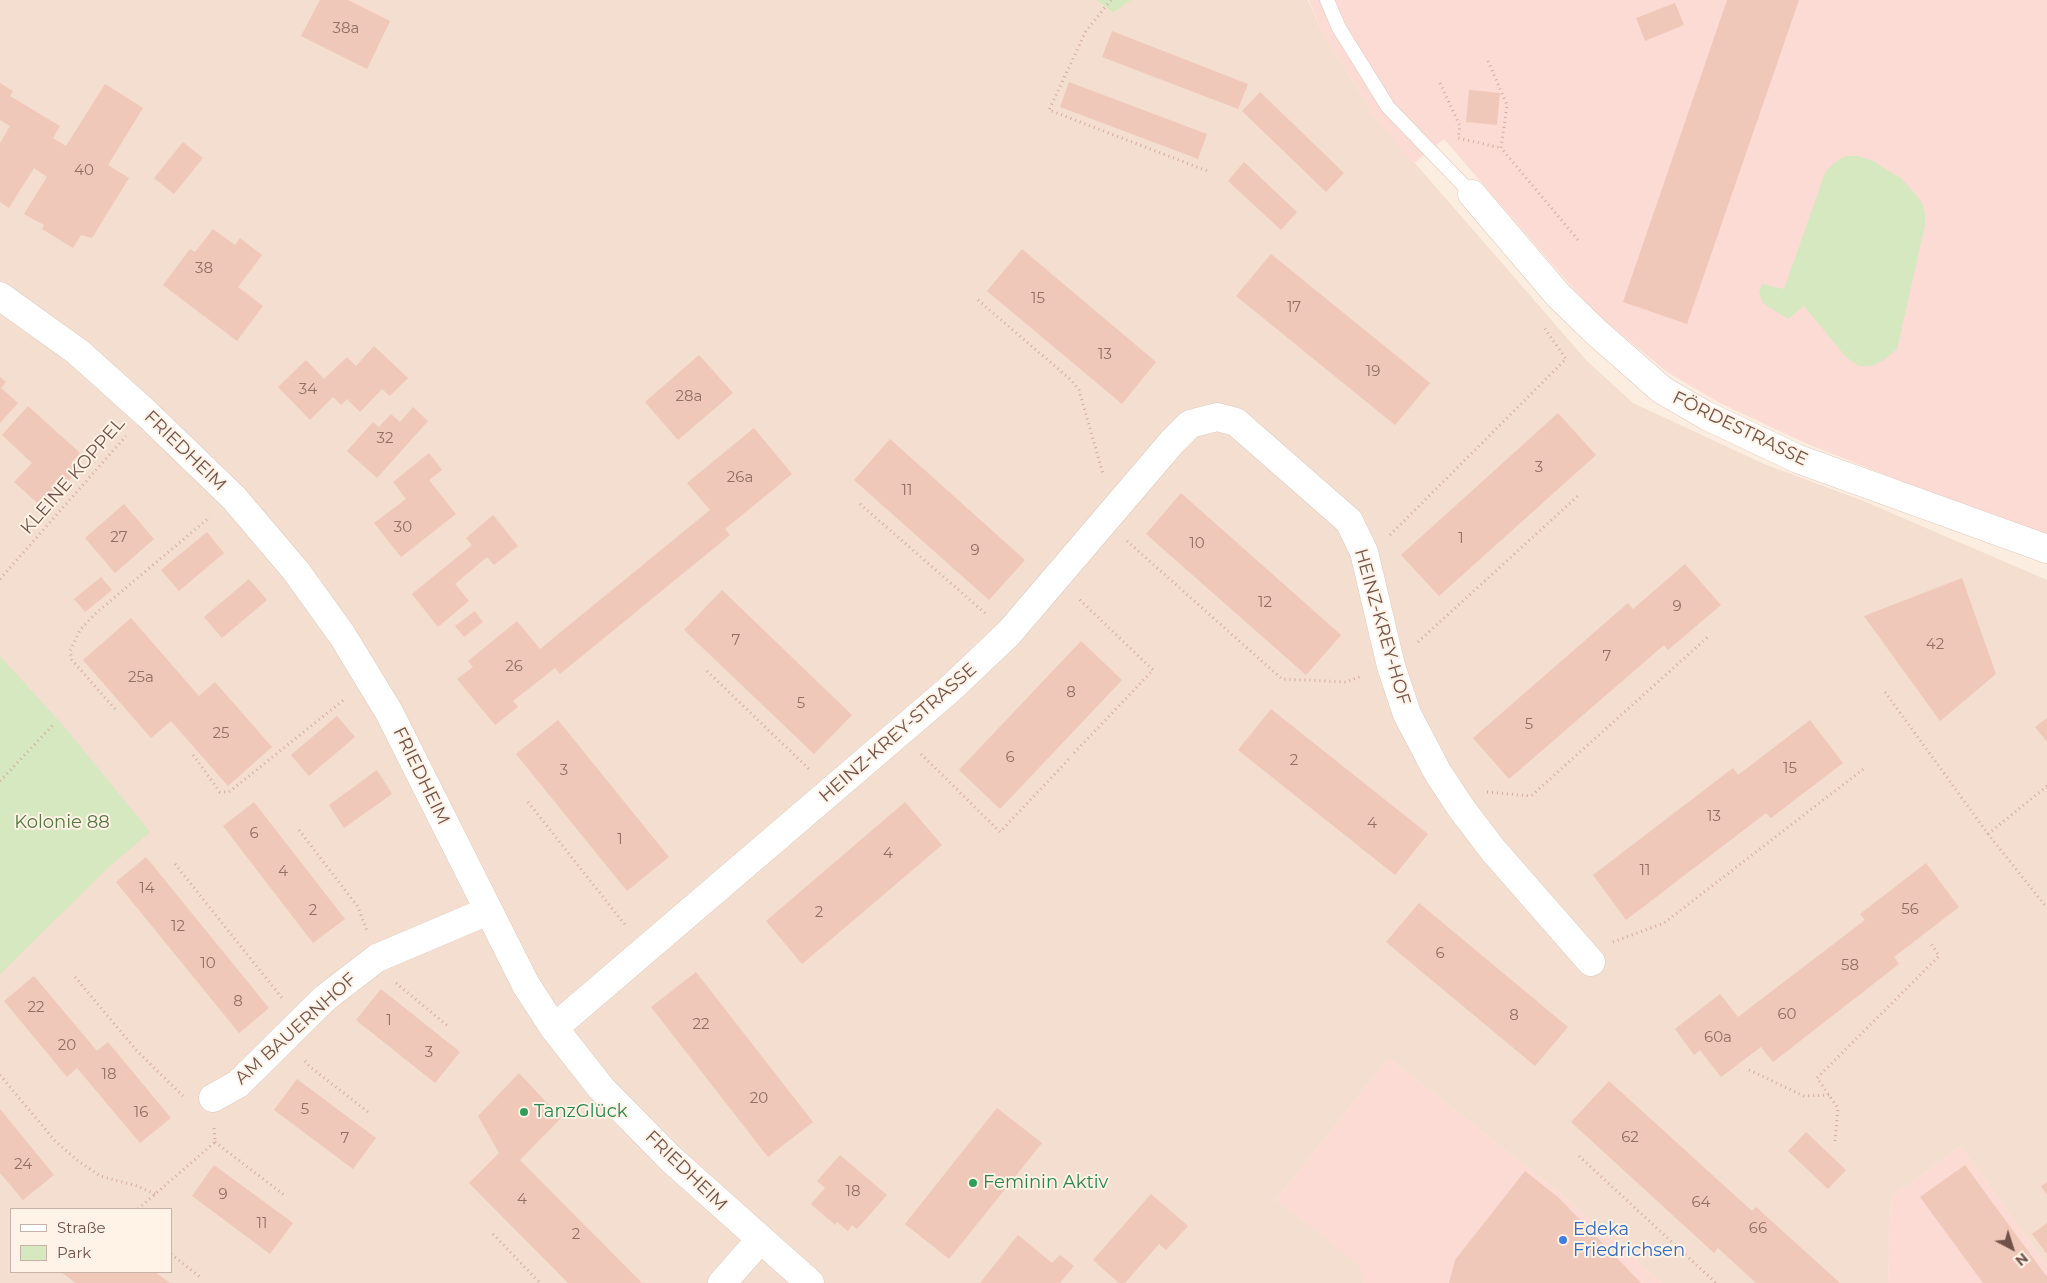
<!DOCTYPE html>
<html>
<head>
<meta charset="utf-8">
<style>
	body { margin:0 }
	#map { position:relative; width:2047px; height:1283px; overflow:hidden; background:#fbede0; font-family:Montserrat,sans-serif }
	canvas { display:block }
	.legend { position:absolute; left:10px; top:1208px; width:162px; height:65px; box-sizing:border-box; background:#fff2e6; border:1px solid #c6b2a7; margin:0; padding:6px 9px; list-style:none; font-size:15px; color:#715248 }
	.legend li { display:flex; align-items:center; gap:10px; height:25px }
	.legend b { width:25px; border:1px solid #c6b2a7 }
	.north { position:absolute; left:1987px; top:1223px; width:50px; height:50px; -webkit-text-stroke:4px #fff2e6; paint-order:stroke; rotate:140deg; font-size:14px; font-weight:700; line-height:20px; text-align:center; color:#715248 }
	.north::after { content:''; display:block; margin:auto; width:18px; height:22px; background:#715248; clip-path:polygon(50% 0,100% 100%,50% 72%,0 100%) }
</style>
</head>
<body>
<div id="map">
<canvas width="2047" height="1283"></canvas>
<ul class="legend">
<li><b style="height:6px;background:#fff"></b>Straße</li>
<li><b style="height:14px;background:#d5e8c0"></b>Park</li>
</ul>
<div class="north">N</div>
</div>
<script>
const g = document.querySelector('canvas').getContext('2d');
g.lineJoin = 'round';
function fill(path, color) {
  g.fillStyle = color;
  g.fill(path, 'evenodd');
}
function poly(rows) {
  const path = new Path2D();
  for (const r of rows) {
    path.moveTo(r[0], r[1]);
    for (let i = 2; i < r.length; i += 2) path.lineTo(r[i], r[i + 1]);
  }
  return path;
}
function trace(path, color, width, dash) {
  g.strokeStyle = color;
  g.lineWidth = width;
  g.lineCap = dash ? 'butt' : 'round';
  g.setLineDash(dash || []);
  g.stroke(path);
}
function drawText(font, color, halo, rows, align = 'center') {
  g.font = font + ' Montserrat,sans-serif';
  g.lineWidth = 4;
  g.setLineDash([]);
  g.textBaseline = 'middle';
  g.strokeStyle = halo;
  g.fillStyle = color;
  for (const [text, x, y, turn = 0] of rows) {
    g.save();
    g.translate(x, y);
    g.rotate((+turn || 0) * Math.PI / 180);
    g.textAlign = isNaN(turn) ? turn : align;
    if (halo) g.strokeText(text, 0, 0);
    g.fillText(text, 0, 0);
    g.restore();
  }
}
fill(poly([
	[0,0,1097,0,1113,13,1131,0,1308,0,1323,34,1374,116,1587,361,1633,403,1764,464,1861,500,2047,580,2047,1266,1961,1146,1891,1197,1888,1283,1662,1283,1560,1193,1389,1058,1276,1200,1360,1265,1364,1283,0,1283],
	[11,1209,171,1209,171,1272,11,1272]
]), '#f3decf');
fill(poly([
	[1309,0,2047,0,2047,536,1967,507,1805,443,1720,403,1667,372,1592,310,1444,139,1413,164,1374,116,1323,34],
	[1389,1058,1560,1193,1662,1283,1364,1283,1359,1265,1276,1200],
	[1961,1146,2047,1266,2047,1283,1888,1283,1891,1197]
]), '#fbdbd4');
fill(poly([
	[1097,0,1131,0,1113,13],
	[1845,156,1858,156,1871,160,1901,178,1921,201,1925,212,1925,225,1897,349,1884,360,1872,366,1859,366,1846,357,1804,306,1788,319,1763,303,1759,292,1762,284,1784,289,1825,173,1834,163],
	[0,656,67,730,150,832,110,866,0,974]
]), '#d5e8c0');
fill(poly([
	[320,0,348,0,390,21,367,69,301,36],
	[1727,0,1799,0,1687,324,1623,302],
	[1675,3,1684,25,1645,41,1636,18],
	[1112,31,1248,84,1238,109,1102,57],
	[1069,82,1207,134,1198,159,1060,107],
	[0,83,13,91,10,96,60,126,53,138,66,146,105,84,143,108,108,165,129,178,92,238,81,235,73,248,42,229,44,225,24,214,47,177,34,168,9,208,0,202,0,143,10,126,0,120],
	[1469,90,1500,93,1497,125,1466,122],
	[1260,92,1344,173,1326,192,1242,111],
	[183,142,203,158,174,194,154,178],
	[1244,162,1297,212,1281,230,1228,181],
	[213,229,235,245,240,238,262,255,238,287,263,306,237,341,163,285,190,249,195,252],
	[1022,249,1156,362,1122,404,987,291],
	[1271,254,1430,383,1395,425,1236,296],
	[374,346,408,378,390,396,382,389,360,412,347,399,341,405,333,397,310,420,278,387,306,360,324,379,347,357,356,366],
	[699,355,733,393,678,440,645,402],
	[0,377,6,382,1,388,18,403,0,423],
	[28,406,80,453,72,462,79,469,43,508,14,482,32,463,2,435],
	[413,407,428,421,377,478,347,451,373,422,379,427,391,414,400,422],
	[1558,413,1596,455,1439,596,1401,555],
	[754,428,792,474,725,529,730,535,560,674,555,668,513,701,518,707,495,725,457,679,473,667,468,661,517,621,540,649,710,510,687,483],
	[890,439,1025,560,989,600,854,480],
	[429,453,442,470,429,480,456,514,401,557,374,523,406,499,393,482],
	[1181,493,1341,635,1306,675,1146,534],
	[124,504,154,539,115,573,85,538],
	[493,515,518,546,494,565,487,557,455,584,469,601,438,627,412,594,472,545,466,538],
	[207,532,224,553,179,591,161,570],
	[1685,564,1721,605,1668,650,1664,645,1509,779,1473,738,1628,603,1633,609],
	[101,577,112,590,85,612,74,599],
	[1962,578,1996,674,1940,721,1864,616],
	[249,579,267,600,222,638,204,617],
	[722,590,852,715,814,754,684,630],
	[475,611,483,622,464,637,455,626],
	[131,618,199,696,215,682,272,747,228,786,171,721,151,738,83,660],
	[1081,641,1122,680,1000,809,959,770],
	[1271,709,1428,834,1395,875,1238,750],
	[337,716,355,737,309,776,291,755],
	[2047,718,2047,742,2035,727],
	[558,720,669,857,627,891,516,754],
	[1810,720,1843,763,1771,818,1766,813,1626,920,1593,875,1733,768,1738,775],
	[377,770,392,794,344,828,329,805],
	[254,802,345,919,313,943,223,826],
	[905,802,942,845,802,964,766,921],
	[146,857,269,1008,239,1033,116,882],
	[1926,863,1959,907,1894,957,1899,964,1773,1062,1761,1047,1721,1077,1700,1050,1694,1055,1675,1029,1720,994,1738,1017,1865,920,1860,914],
	[1419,903,1568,1027,1535,1066,1386,942],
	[696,972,813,1122,768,1157,651,1007],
	[34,976,97,1051,108,1042,171,1118,140,1143,77,1068,67,1077,4,1001],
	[381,989,460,1052,435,1083,356,1020],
	[519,1073,561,1118,520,1160,642,1283,568,1283,469,1183,499,1153,478,1116],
	[297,1079,376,1138,353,1169,274,1110],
	[1609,1081,1752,1211,1756,1207,1840,1283,1756,1283,1718,1248,1714,1253,1571,1122],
	[997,1108,1042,1143,949,1259,905,1224],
	[0,1109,54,1175,23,1200,0,1173],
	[1806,1132,1846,1170,1828,1189,1788,1151],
	[840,1155,887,1195,857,1229,852,1225,848,1231,837,1222,835,1225,811,1204,825,1188,817,1181],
	[214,1165,293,1223,270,1254,192,1196],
	[1965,1165,2047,1277,2047,1283,1983,1283,1920,1197],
	[1525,1171,1559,1198,1641,1283,1449,1283,1455,1260],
	[2047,1182,2047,1195,2041,1186],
	[1151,1194,1188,1226,1166,1250,1159,1244,1125,1283,1119,1283,1093,1260],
	[2047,1223,2047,1254,2032,1234],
	[1018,1235,1052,1263,1060,1255,1074,1266,1060,1283,980,1283],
	[61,1272,155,1272,170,1283,76,1283]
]), '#f0c8b9');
const service = poly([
	[1327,0,1339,28,1388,107,1472,194]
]);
const minor = poly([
	[1472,194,1558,295,1596,332,1662,390,1707,416,1798,459,2047,549],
	[554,1028,950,689,1009,633,1172,442,1190,424,1217,417,1236,422,1349,521,1364,552,1391,666,1407,714,1438,773,1461,808,1493,850,1591,962],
	[213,1098,238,1084,325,998,377,958,488,911],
	[722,1283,760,1240]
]);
const tertiary = poly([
	[0,296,78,352,146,413,234,498,296,571,342,635,389,712,526,985,554,1028,601,1088,672,1160,810,1283]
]);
trace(service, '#dfc9bd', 15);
trace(minor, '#dfc9bd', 29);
trace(tertiary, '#dfc9bd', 29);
trace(poly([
	[1111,0,1086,31,1049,110,1210,172],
	[1488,61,1507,105,1501,148,1579,241],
	[1440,83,1460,126,1458,138,1501,148],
	[978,300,1071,380,1079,390,1103,474],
	[860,504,985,613],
	[1390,535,1566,359,1543,326],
	[1127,541,1282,679,1346,682,1362,676],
	[0,579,126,436],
	[1418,642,1580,494],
	[707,671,810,770],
	[1885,692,1988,834,2047,908],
	[115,709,72,660,70,651,80,630,96,613,210,517],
	[1074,753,1153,670,1078,598],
	[921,754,1000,832,1070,758],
	[193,755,220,792,229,792,346,698],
	[0,781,54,724],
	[1487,792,1531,796,1709,636],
	[528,802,626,926],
	[299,830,358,907,367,931],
	[1988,834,2047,786],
	[175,864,282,998],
	[1613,942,1664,923,1866,767],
	[75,977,138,1052,183,1096],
	[396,983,449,1027],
	[305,1061,309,1066,368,1112],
	[1749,1070,1804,1096,1829,1095],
	[0,1075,56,1142,77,1160,100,1176,137,1186,155,1194],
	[1835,1141,1838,1108,1817,1078,1939,956,1930,942],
	[215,1142,284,1195],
	[1579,1156,1716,1283],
	[138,1209,215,1142,214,1127],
	[493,1234,540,1283],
	[171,1254,200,1277]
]), '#d4ab9c', 3, [1, 4]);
trace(service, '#fff', 14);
trace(minor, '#fff', 28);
trace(tertiary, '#fff', 28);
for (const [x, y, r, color] of [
	[524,1112,5,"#2e9e5b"],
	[973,1183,5,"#2e9e5b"],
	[1563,1240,5,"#3f7fe0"]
]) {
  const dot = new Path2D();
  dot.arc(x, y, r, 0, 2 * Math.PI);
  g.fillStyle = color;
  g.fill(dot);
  trace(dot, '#fff2e6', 2);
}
drawText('15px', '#917064', null, [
	["38a",346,29],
	["40",84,171],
	["38",204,269],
	["15",1038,299],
	["17",1294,308],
	["13",1105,355],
	["19",1373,372],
	["34",308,390],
	["28a",689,397],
	["32",385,439],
	["3",1539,468],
	["26a",740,478],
	["11",907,491],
	["30",403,528],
	["27",119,538],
	["1",1461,539],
	["10",1197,544],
	["9",975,551],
	["12",1265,603],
	["9",1677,607],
	["7",736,641],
	["42",1935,645],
	["7",1607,657],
	["26",514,667],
	["25a",141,678],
	["8",1071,693],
	["5",801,704],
	["5",1529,725],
	["25",221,734],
	["6",1010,758],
	["2",1294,761],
	["15",1790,769],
	["3",564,771],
	["13",1714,817],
	["4",1372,824],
	["6",254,834],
	["1",620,840],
	["4",888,854],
	["11",1645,871],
	["4",283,872],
	["14",147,889],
	["56",1910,910],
	["2",313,911],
	["2",819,913],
	["12",178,927],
	["6",1440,954],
	["10",208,964],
	["58",1850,966],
	["8",238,1002],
	["22",36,1008],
	["60",1787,1015],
	["8",1514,1016],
	["1",389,1021],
	["22",701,1025],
	["60a",1718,1038],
	["20",67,1046],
	["3",429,1053],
	["18",109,1075],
	["20",759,1099],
	["5",305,1110],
	["16",141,1113],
	["62",1630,1138],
	["7",345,1139],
	["24",23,1165],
	["18",853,1192],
	["9",223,1195],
	["4",522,1200],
	["64",1701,1203],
	["11",262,1224],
	["66",1758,1229],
	["2",576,1235]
]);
drawText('18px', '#715248', '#fff2e6', [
	["FÖRDESTRASSE",1740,429,26],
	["FRIEDHEIM",185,451,44],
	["KLEINE KOPPEL",73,476,-49],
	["HEINZ-KREY-HOF",1382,627,74],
	["HEINZ-KREY-STRASSE",898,733,-41],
	["FRIEDHEIM",421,776,64],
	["AM BAUERNHOF",296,1029,-42],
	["FRIEDHEIM",686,1171,44]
]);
drawText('18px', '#577741', '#fff2e6', [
	["Kolonie 88",62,823]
]);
drawText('18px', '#27864d', '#fff2e6', [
	["TanzGlück",534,1112],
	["Feminin Aktiv",983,1183]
], 'left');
drawText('18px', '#366cbe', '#fff2e6', [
	["Edeka",1573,1230],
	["Friedrichsen",1573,1251]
], 'left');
</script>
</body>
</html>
